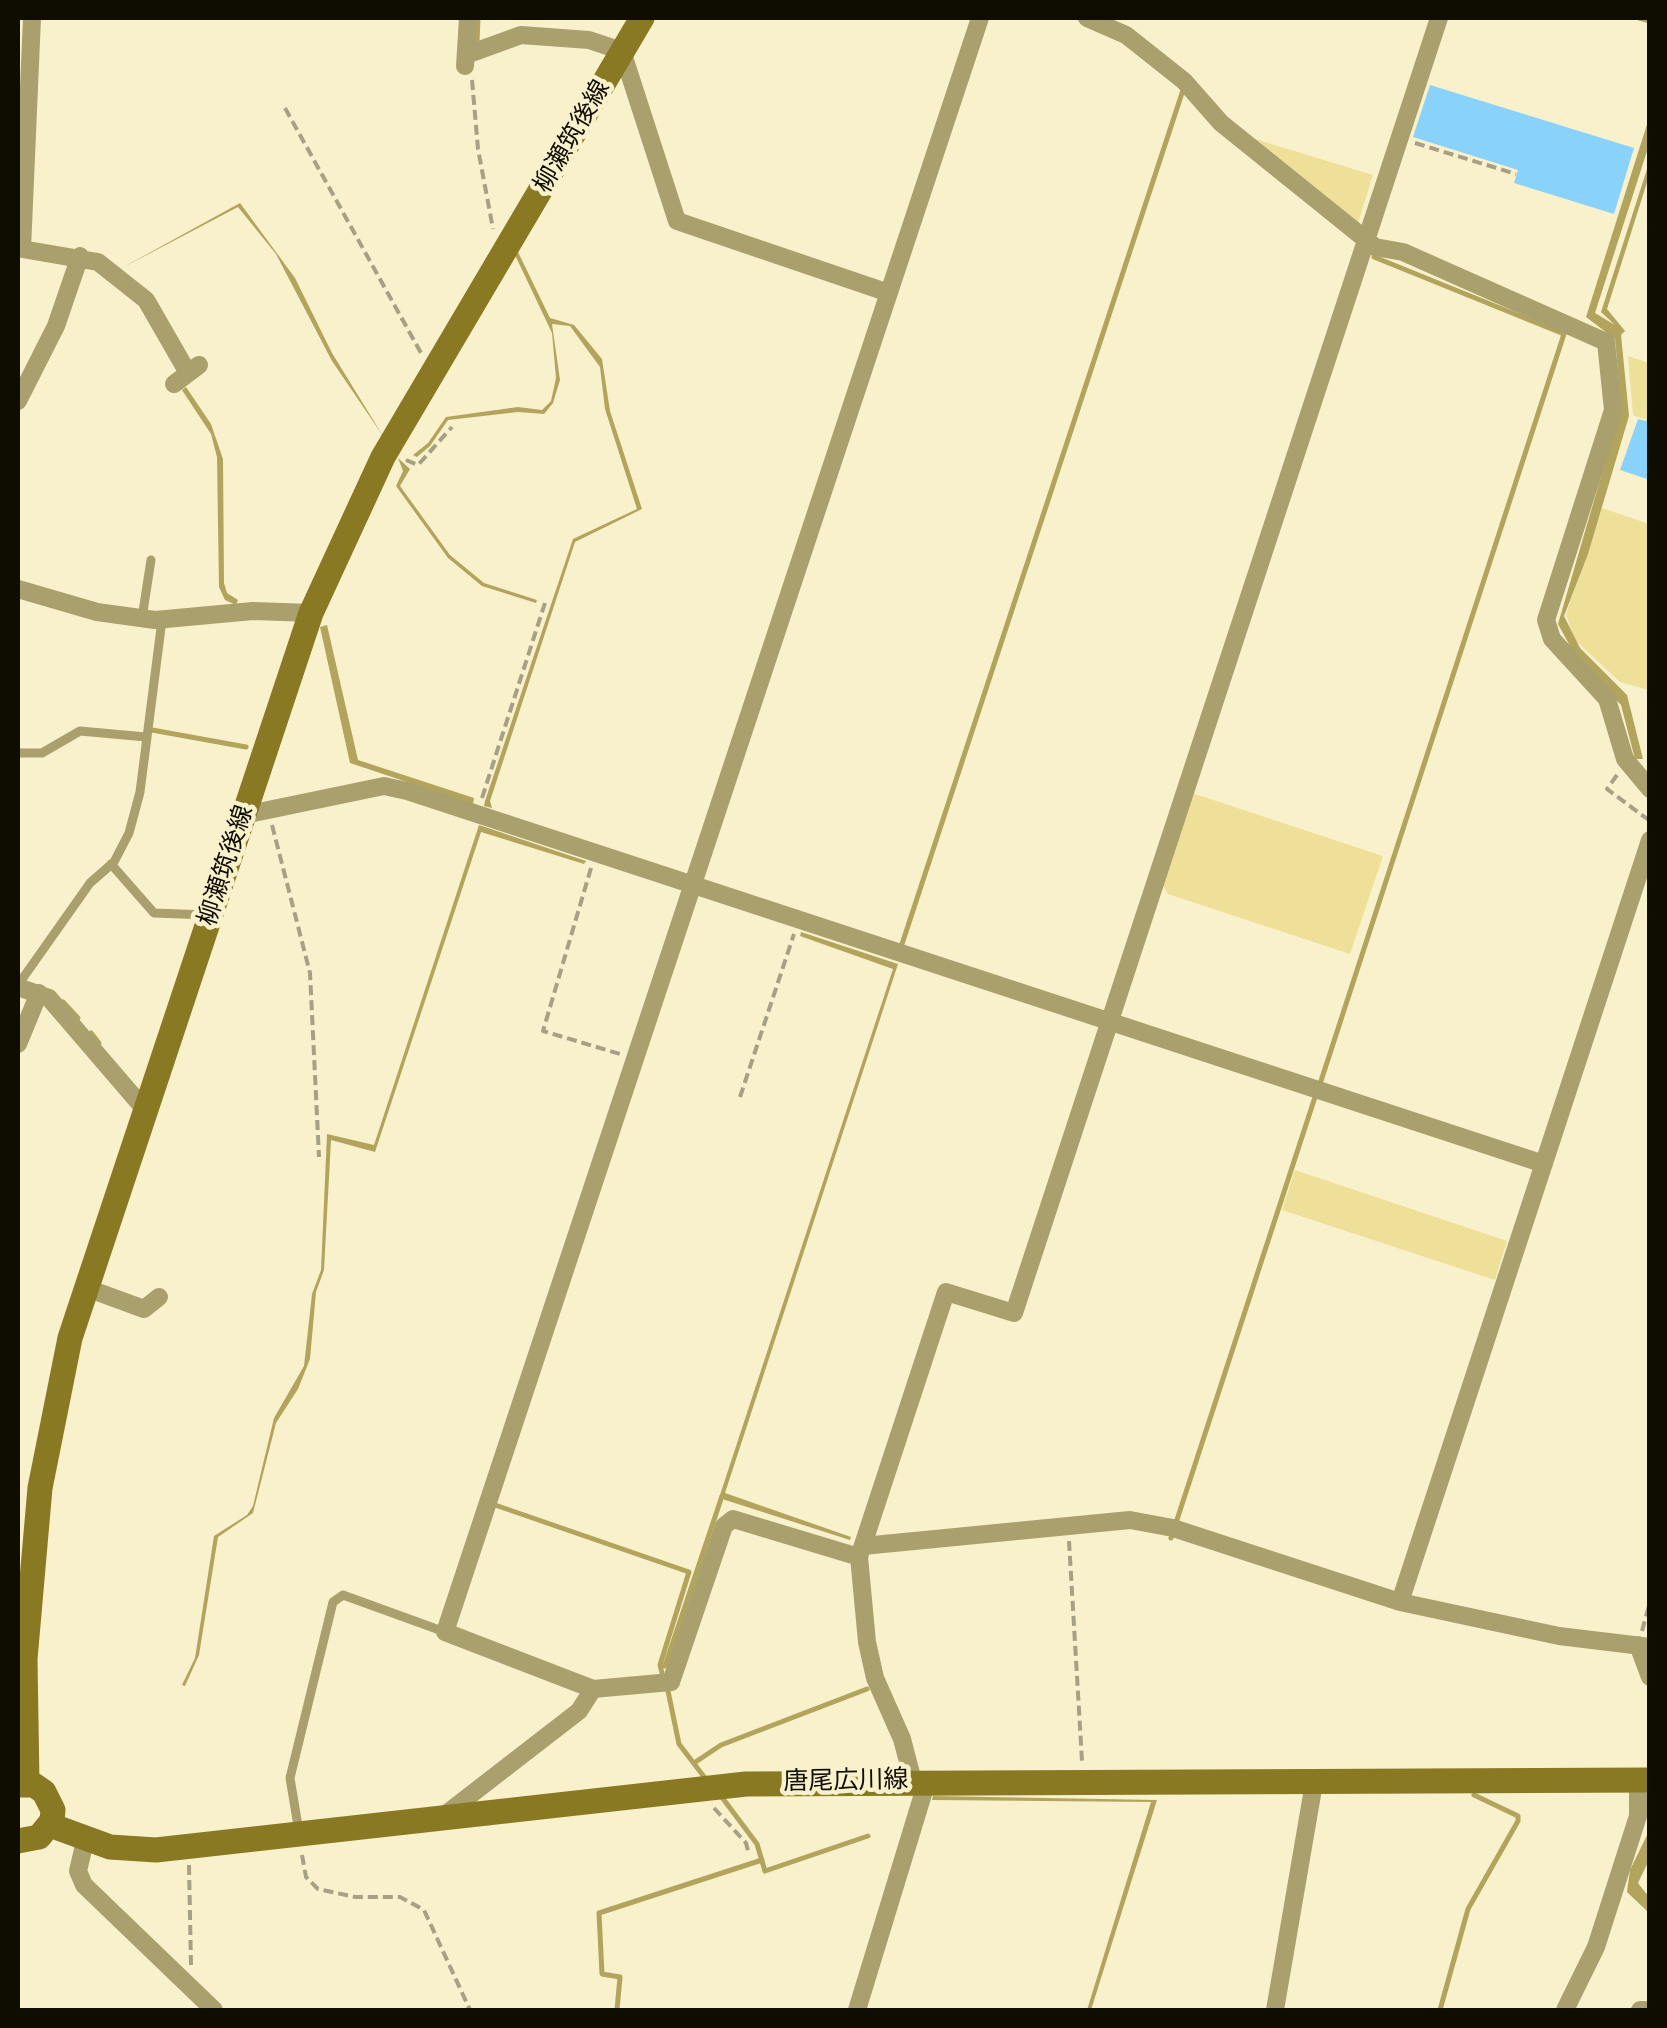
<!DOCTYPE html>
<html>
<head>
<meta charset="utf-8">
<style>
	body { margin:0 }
	#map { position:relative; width:1667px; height:2028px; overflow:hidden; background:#f8f1cc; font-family:"Roboto Condensed",sans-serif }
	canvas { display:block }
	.frame { position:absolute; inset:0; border:20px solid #0f0c02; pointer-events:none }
</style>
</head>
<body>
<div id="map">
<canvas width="1667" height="2028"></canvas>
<div class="frame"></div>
</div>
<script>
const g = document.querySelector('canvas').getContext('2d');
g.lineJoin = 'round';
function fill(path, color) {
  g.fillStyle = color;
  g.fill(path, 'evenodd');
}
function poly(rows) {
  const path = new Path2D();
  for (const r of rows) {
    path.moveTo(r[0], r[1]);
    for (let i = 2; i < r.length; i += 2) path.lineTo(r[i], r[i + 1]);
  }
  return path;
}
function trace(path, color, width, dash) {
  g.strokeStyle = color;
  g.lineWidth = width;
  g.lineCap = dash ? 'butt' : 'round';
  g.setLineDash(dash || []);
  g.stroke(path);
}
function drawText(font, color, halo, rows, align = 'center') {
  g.font = font + ' "Roboto Condensed","Noto Sans JP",sans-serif';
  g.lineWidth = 9;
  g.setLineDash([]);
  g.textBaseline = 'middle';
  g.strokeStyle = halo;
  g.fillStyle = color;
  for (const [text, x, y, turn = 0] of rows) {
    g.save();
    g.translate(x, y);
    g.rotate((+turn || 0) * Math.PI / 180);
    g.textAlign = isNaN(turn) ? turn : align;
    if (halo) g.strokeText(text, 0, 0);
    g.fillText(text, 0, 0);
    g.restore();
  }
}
fill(poly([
	[1242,135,1373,175,1357,226],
	[1628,356,1649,363,1649,421,1633,415],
	[1602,508,1649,524,1649,690,1620,682,1574,639,1566,614],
	[1192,793,1383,856,1350,954,1168,894,1162,884],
	[1295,1170,1507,1241,1495,1280,1282,1210]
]), '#eee099');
fill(poly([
	[1649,118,1649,145,1595,313,1615,325,1601,312,1649,163,1649,176,1607,309,1625,331,1621,335,1629,416,1588,554,1564,616,1580,648,1627,695,1643,759,1635,759,1621,705,1576,657,1558,624,1621,408,1615,339,1586,317],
	[240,203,295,278,332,353,383,436,332,361,276,254,238,207,120,269],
	[518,252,550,318,574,325,602,359,610,411,642,509,575,542,490,801,492,808,484,806,485,801,573,539,637,509,605,409,600,367,570,326,552,324,560,380,553,403,544,414,518,412,448,420,430,446,417,457,413,455,428,443,446,417,518,407,542,410,551,401,556,378,552,333,515,255],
	[186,387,211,424,223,459,224,583,227,593,238,600,236,605,225,600,219,587,217,457,211,434,182,390],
	[398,458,410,469,400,486,450,555,484,583,537,600,536,603,482,586,448,558,396,486,403,471],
	[327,625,358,760,474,798,473,804,350,763,320,627],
	[479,825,586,861,584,864,481,832,375,1152,331,1140,324,1270,316,1292,310,1359,298,1389,276,1423,253,1513,218,1537,199,1655,185,1686,182,1685,195,1658,214,1536,247,1515,253,1506,274,1418,304,1366,312,1294,321,1270,327,1134,374,1145],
	[801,932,898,964,725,1493,851,1537,850,1540,719,1498,893,969,800,936],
	[933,1796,1157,1800,1091,2010,1087,2010,1151,1802,932,1800],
	[1649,1831,1649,1860,1638,1883,1649,1897,1649,1913,1627,1892,1630,1870]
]), '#b2a45d');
trace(poly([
	[1639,18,1650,21],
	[477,42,478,18],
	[152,730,246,747],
	[902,944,1184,87],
	[63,1002,78,1018],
	[91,1033,99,1043],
	[1320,1084,1564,334,1374,257],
	[495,1505,689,1572,660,1665,662,1673],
	[1171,1538,1316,1094],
	[665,1666,722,1496],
	[668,1691,679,1744,705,1778],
	[694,1763,721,1745,867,1689],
	[721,1796,757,1844,765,1871,868,1836],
	[617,2010,620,1977,602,1974,599,1913,762,1860],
	[1440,2010,1468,1909,1518,1821,1518,1816,1474,1795]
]), '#b2a45d', 5);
fill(poly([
	[1430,85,1634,148,1614,214,1514,183,1518,170,1413,137],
	[1638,419,1650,422,1650,480,1620,470]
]), '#88d2fb');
trace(poly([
	[472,80,478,149,493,229],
	[285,108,421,353],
	[1415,143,1516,174],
	[406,460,418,465,452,427],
	[1617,775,1607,789,1650,821],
	[482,798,545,603],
	[272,825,310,973,319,1157],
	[591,868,543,1031,620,1054],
	[740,1097,794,934],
	[1069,1541,1082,1761],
	[1642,1631,1650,1602],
	[714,1808,746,1843,749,1855],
	[302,1855,306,1877,318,1889,355,1897,400,1897,424,1910,470,2010],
	[189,1865,191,1966]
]), '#a6a085', 4, [10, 5]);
trace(poly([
	[142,618,151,560],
	[18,753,42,753,80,731,146,737],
	[111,864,154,913,208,915],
	[18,985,90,883,114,862,129,833,140,792,162,620],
	[299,1832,290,1778,333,1602,343,1595,445,1632]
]), '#aaa06e', 9);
trace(poly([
	[32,18,22,249,98,262,146,300,188,373],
	[1087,18,1126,35,1184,81,1221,123,1375,247,1403,252,1606,342,1613,410,1546,620,1552,639,1607,699,1625,759,1650,789],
	[466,55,521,35,589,40,622,51,677,221,886,292],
	[465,66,468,18],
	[174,384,199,365],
	[18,401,56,326,80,256],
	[18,589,97,612,155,620,253,611,311,613],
	[244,815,384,786,407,791,1544,1164],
	[18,987,49,998,146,1111],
	[18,1044,39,993],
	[84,1287,144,1309,159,1297],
	[863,1546,1130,1520,1173,1528,1400,1602,1559,1636,1650,1647],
	[1400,1602,1650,840],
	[1638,1645,1650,1677],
	[593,1689,671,1682,724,1526,733,1519,859,1557],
	[913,1781,902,1739,875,1678,867,1642,859,1557,946,1292,1014,1313,1439,18],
	[442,1817,579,1711,593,1689,445,1632,980,18],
	[85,1841,78,1871,84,1885,214,2010],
	[857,2010,927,1781],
	[1275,2010,1314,1783],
	[1565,2010,1596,1947,1638,1816,1638,1780],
	[1640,2010,1649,2010]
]), '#aaa06e', 18);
trace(poly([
	[27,1784,25,1659,40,1488,70,1338,311,613,383,457,642,18],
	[18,1785,34,1785,44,1792,53,1810,52,1821,39,1837,18,1841],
	[50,1825,110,1847,156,1850,746,1784,1650,1780]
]), '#897923', 25);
drawText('25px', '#0f0c02', '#f8f1cc', [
	["柳瀬筑後線",573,137,-60],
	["柳瀬筑後線",227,866,-72],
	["唐尾広川線",846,1782,-1]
]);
</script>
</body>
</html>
